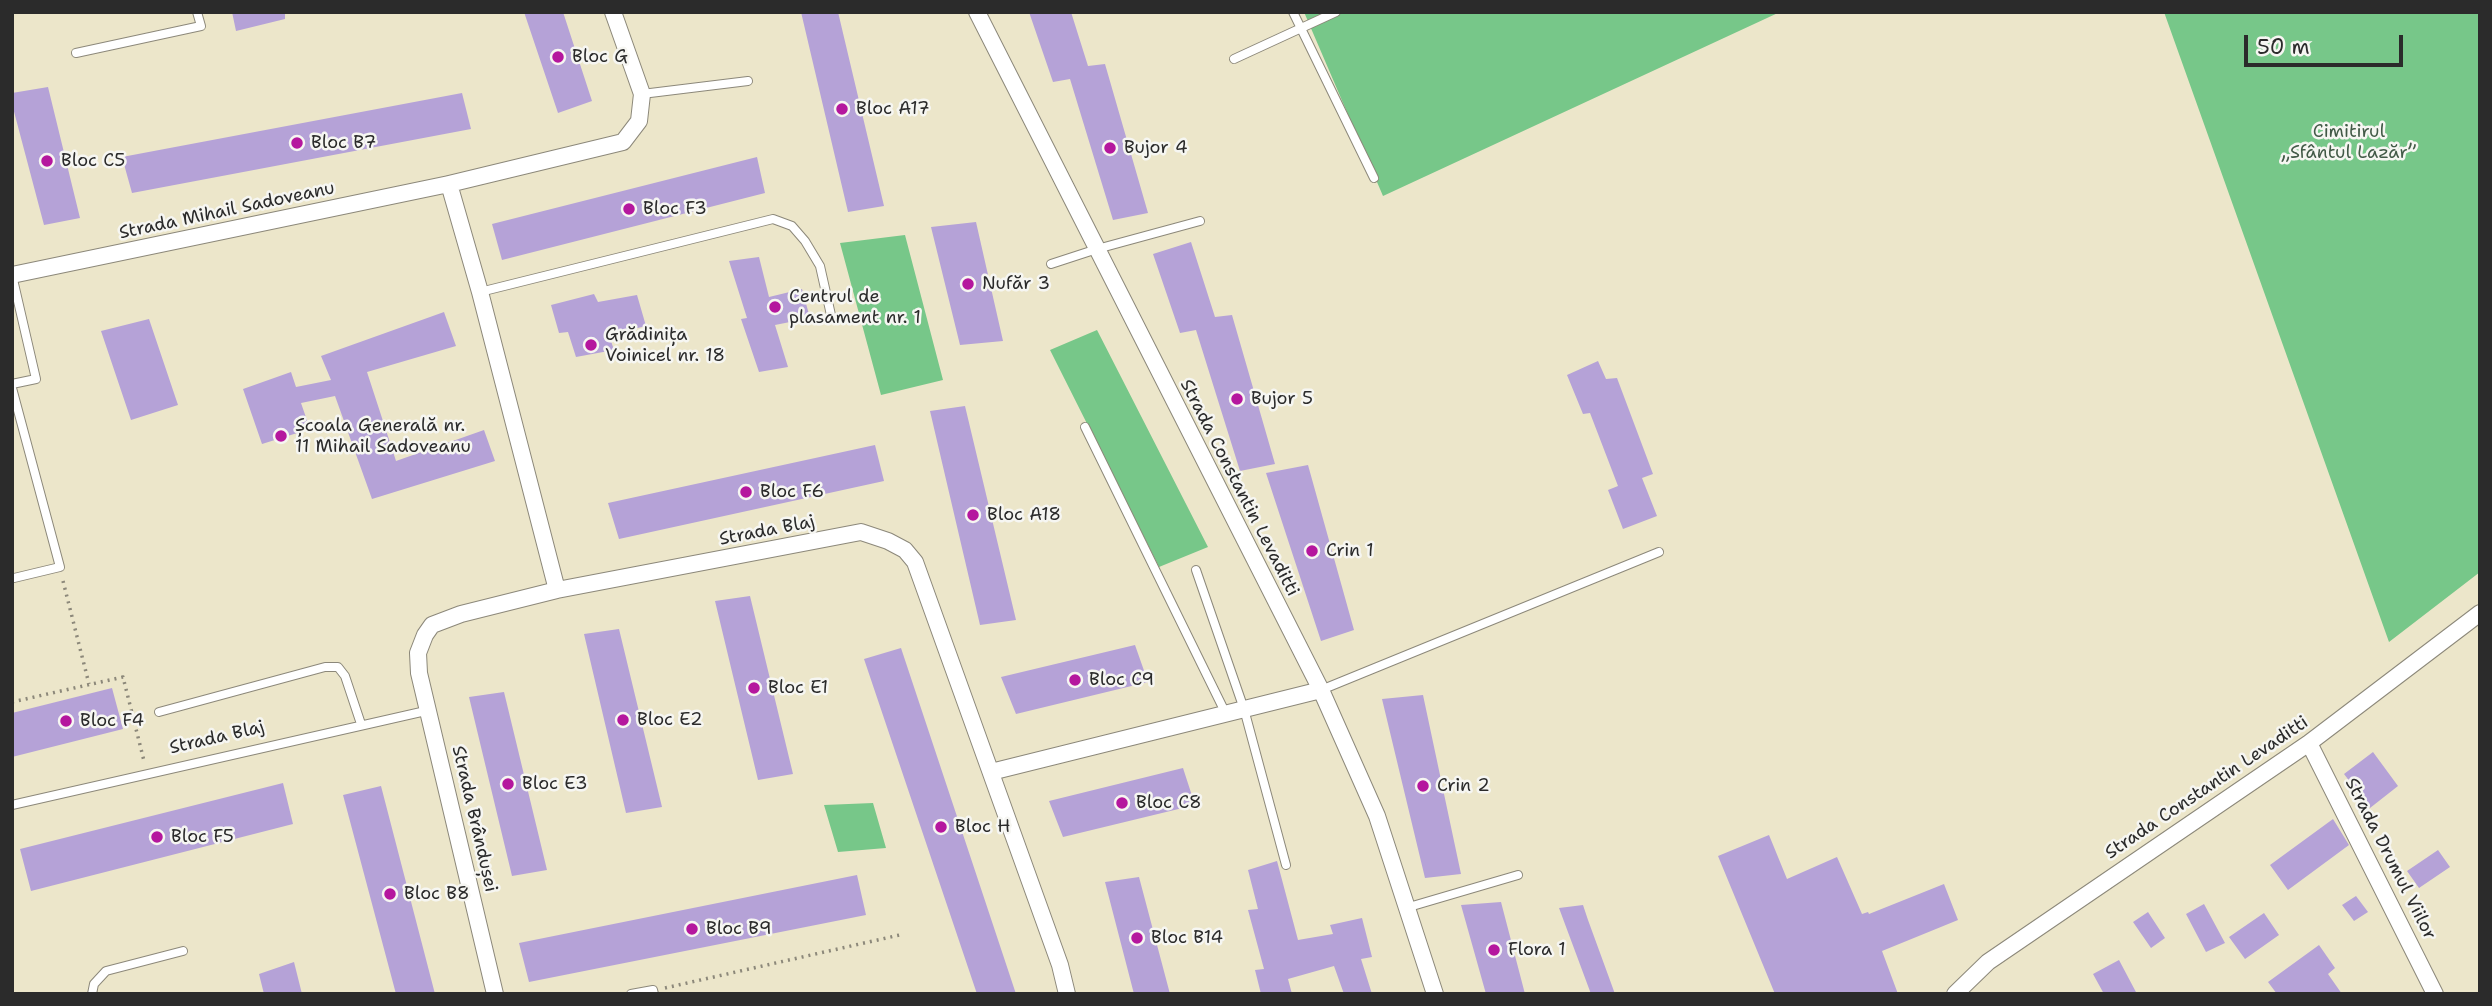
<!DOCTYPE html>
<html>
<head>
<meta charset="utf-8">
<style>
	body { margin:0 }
	#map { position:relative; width:2492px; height:1006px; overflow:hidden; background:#ece6ca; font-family:"Shantell Sans",sans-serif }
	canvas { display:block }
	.frame { position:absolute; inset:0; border:14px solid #2b2b2b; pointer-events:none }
	.scale { position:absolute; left:2244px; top:35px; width:159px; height:32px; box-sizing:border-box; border:4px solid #2b2b2b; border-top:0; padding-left:9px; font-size:21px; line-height:24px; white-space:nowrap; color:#2b2b2b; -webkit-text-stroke:5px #f6f6f2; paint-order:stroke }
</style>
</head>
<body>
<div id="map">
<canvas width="2492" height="1006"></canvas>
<div class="frame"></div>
<div class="scale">50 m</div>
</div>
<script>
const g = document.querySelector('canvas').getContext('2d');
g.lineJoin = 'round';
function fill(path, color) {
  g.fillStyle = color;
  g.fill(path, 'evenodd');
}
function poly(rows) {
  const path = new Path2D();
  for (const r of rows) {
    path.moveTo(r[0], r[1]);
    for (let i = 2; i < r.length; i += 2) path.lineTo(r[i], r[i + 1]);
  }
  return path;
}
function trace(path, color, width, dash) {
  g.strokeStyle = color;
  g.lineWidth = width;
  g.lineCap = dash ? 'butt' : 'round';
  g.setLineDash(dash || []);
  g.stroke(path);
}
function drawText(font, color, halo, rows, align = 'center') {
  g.font = font + ' "Shantell Sans",sans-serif';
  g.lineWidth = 5;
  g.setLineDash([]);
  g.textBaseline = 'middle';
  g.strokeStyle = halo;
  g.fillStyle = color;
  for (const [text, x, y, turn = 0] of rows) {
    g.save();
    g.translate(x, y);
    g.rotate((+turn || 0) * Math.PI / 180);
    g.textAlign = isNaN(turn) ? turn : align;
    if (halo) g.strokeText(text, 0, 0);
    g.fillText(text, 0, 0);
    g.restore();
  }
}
fill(poly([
	[1304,12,1780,12,1383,196],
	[2164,12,2480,12,2480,572,2389,642],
	[905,235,943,380,881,395,840,243],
	[1097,330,1208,547,1159,567,1050,350],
	[873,803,886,848,838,852,824,805]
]), '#77c789');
fill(poly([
	[232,12,285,12,285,19,236,31],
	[524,12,563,12,592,101,558,113],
	[801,12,838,12,884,206,848,212],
	[1029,12,1071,12,1088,66,1105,64,1148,213,1113,220,1070,79,1053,82],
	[48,87,80,218,44,225,12,104,12,93],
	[462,93,471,129,132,193,122,157],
	[757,157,765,193,502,260,492,224],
	[976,222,1003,341,960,345,931,227],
	[1191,242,1215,317,1232,315,1275,464,1240,471,1196,330,1180,333,1153,254],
	[759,257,769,297,802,289,810,318,775,325,788,367,759,372,741,319,747,318,729,261],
	[594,294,598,302,637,295,646,326,609,335,614,350,576,357,568,332,559,333,551,305],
	[444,312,456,346,367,372,396,461,484,430,495,461,372,499,335,396,301,403,310,429,262,444,243,389,291,372,296,387,331,380,321,356],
	[149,319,178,405,131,420,101,331],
	[1598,361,1606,379,1617,378,1653,474,1642,478,1657,516,1623,529,1608,490,1618,486,1590,413,1583,414,1567,375],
	[965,406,1016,620,980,625,930,411],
	[875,445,884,481,619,539,608,503],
	[1308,465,1354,630,1321,641,1266,473],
	[750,596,793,774,758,780,715,601],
	[619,629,662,807,626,813,584,634],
	[1135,645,1148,682,1016,714,1001,677],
	[901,648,1016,994,977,994,864,659],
	[112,688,123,729,12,757,12,713],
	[504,692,547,870,512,876,469,697],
	[1423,695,1461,874,1425,878,1382,699],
	[2373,752,2398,786,2370,808,2344,774],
	[1183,768,1195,805,1063,837,1049,801],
	[283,783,293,824,31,891,20,849],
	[381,786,435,994,396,994,343,795],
	[2333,819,2349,845,2288,890,2270,865],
	[1769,835,1787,879,1837,857,1862,914,1868,912,1869,914,1944,884,1958,920,1882,951,1898,994,1775,994,1718,856],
	[2438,850,2450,867,2419,888,2407,871],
	[1277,861,1298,940,1333,934,1330,925,1362,918,1372,957,1361,959,1372,994,1344,994,1334,966,1288,979,1292,994,1261,994,1255,970,1264,969,1248,910,1258,909,1248,870],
	[857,875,866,915,529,982,519,943],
	[1139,877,1170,994,1134,994,1105,882],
	[2356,896,2368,912,2354,921,2342,905],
	[1501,902,1525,994,1486,994,1461,905],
	[2204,904,2225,943,2206,952,2186,914],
	[1583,905,1588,920,1615,994,1591,994,1559,908],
	[2148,912,2165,938,2151,948,2133,922],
	[2264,913,2279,935,2245,959,2229,937],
	[2319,945,2335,968,2328,974,2342,994,2277,994,2268,982],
	[2119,960,2137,994,2104,994,2093,974],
	[294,962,302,994,264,994,259,974]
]), '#b5a2d7');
const lane = poly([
	[1293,12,1374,178],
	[76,53,201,26,197,12],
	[1234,59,1336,12],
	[642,94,748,81],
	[1051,264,1097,249,1200,221],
	[480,292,773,219,792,226,805,241,820,266,831,315],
	[12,384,36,379,12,275],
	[12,388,60,567,14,578],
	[1085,427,1226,714],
	[1196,570,1244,709,1286,865],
	[1321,690,1659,552],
	[159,712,325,667,338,667,345,676,361,724],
	[12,805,430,710],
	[1409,907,1518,875],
	[92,994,94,984,106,971,183,951],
	[631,994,653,990,654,994]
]);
const street = poly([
	[977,12,1321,690,1377,816,1435,994],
	[449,184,480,292,557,590],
	[12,275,449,184,623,142,639,121,642,94,613,12],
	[2309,743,2435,994],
	[991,772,1321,690],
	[495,994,419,673,418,653,425,635,432,625,461,614,557,590,861,532,888,541,905,550,915,562,1060,965,1067,994],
	[1955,994,1988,962,2309,743,2480,613]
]);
trace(lane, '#8c887a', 10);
trace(street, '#8c887a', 18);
trace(poly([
	[63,581,89,684],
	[12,702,123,677,144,761],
	[665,988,904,934]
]), '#8c887a', 3.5, [2, 5]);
trace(lane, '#fff', 8);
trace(street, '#fff', 16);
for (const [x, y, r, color] of [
	[558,57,7,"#b5179e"],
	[842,109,7,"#b5179e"],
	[297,143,7,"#b5179e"],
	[1110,148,7,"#b5179e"],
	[47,161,7,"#b5179e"],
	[629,209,7,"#b5179e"],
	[968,284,7,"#b5179e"],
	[775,307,7,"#b5179e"],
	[591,345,7,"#b5179e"],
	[1237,399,7,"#b5179e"],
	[281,436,7,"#b5179e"],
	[746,492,7,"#b5179e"],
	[973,515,7,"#b5179e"],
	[1312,551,7,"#b5179e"],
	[1075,680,7,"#b5179e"],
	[754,688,7,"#b5179e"],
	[623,720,7,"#b5179e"],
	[66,721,7,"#b5179e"],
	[508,784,7,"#b5179e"],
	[1423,786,7,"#b5179e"],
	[1122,803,7,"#b5179e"],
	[941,827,7,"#b5179e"],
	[157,837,7,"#b5179e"],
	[390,894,7,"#b5179e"],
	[692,929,7,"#b5179e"],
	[1137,938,7,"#b5179e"],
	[1494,950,7,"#b5179e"]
]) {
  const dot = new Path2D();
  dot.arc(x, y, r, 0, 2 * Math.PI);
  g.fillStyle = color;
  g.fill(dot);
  trace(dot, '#f6f6f2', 2.5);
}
drawText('18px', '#2b2b2b', '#f6f6f2', [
	["Bloc G",572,57],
	["Bloc A17",856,109],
	["Bloc B7",311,143],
	["Bujor 4",1124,148],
	["Bloc C5",61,161],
	["Bloc F3",643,209],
	["Nufăr 3",982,284],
	["Centrul de",789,297],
	["plasament nr. 1",789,318],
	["Grădinița",605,335],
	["Voinicel nr. 18",605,356],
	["Bujor 5",1251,399],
	["Școala Generală nr.",295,426],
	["11 Mihail Sadoveanu",295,447],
	["Bloc F6",760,492],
	["Bloc A18",987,515],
	["Crin 1",1326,551],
	["Bloc C9",1089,680],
	["Bloc E1",768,688],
	["Bloc E2",637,720],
	["Bloc F4",80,721],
	["Bloc E3",522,784],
	["Crin 2",1437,786],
	["Bloc C8",1136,803],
	["Bloc H",955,827],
	["Bloc F5",171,837],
	["Bloc B8",404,894],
	["Bloc B9",706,929],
	["Bloc B14",1151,938],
	["Flora 1",1508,950]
], 'left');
drawText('18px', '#425a47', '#f6f6f2', [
	["Cimitirul",2349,132],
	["„Sfântul Lazăr”",2349,153]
]);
drawText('18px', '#2b2b2b', '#f6f6f2', [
	["Strada Mihail Sadoveanu",227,211,-12],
	["Strada Constantin Levaditti",1239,488,63],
	["Strada Blaj",767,531,-11],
	["Strada Blaj",217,738,-13],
	["Strada Constantin Levaditti",2207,788,-34],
	["Strada Brândușei",474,819,77],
	["Strada Drumul Viilor",2390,859,63]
]);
</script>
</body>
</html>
